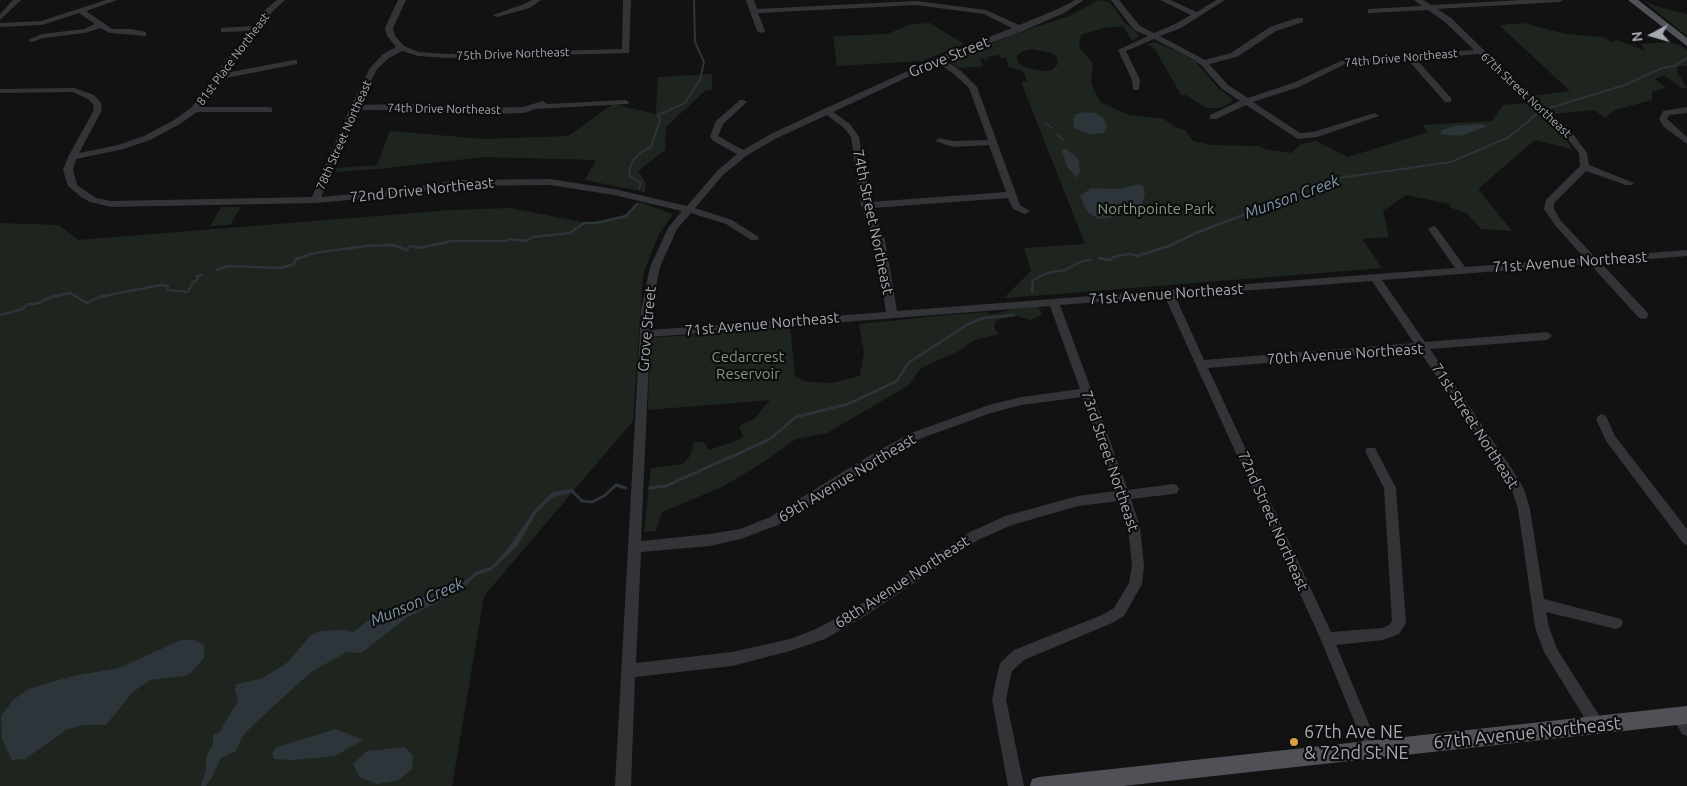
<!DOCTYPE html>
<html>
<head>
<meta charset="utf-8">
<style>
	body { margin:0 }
	#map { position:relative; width:1687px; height:786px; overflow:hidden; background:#121213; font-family:Ubuntu,sans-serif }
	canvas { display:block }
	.north { position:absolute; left:1627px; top:10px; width:50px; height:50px; -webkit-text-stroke:4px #0d0d0e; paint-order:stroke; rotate:264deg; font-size:14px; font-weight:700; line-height:20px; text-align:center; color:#a5a9b2 }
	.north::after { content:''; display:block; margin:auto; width:18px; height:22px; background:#a5a9b2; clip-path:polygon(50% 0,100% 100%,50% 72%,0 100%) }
</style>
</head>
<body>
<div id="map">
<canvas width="1687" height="786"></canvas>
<div class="north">N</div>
</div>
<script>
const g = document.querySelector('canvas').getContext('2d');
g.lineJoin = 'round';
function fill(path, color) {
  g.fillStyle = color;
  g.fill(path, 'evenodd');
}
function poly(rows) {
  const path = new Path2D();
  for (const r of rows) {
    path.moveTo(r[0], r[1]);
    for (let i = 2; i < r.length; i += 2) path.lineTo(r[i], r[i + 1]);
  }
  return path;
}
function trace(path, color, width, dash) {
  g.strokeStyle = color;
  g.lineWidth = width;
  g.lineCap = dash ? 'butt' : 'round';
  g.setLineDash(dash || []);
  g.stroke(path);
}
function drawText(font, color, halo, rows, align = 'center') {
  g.font = font + ' Ubuntu,sans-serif';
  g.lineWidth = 4.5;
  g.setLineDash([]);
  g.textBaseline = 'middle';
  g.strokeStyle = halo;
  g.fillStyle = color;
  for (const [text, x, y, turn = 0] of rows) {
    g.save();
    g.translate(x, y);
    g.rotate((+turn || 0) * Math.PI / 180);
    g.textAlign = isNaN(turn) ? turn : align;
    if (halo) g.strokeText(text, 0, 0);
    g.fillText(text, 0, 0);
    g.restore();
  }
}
fill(poly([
	[1098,0,1110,2,1124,22,1140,36,1132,41,1123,26,1104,28,1081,35,1079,47,1093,64,1091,83,1100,102,1129,115,1164,119,1175,127,1185,130,1193,141,1212,145,1260,146,1265,149,1291,153,1301,144,1316,141,1348,157,1428,132,1423,125,1492,121,1503,105,1526,103,1564,136,1572,149,1535,140,1478,189,1512,231,1481,229,1466,213,1449,207,1450,204,1406,195,1383,211,1389,237,1362,239,1382,268,1007,298,1005,297,1031,271,1024,248,1085,244,1021,82,1027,81,1023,71,1009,67,1006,58,1000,58,1000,55,987,57,987,61,980,57,983,66,958,68,950,62,950,60,1018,33,1069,16],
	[1032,49,1052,53,1057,57,1058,64,1052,70,1044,71,1023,67,1017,61,1017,56,1021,52],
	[1643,0,1658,7,1687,14,1687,36],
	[930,23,964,44,922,61,837,66,833,36,887,34,912,24],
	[1524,23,1565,34,1603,37,1611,42,1617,40,1646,51,1640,44,1668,42,1679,45,1687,50,1687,66,1677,67,1677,72,1687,88,1683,89,1664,75,1655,79,1666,88,1652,92,1652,100,1615,110,1605,118,1594,110,1554,114,1532,96,1570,91,1499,25],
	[1155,42,1183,54,1195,61,1218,88,1232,99,1231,103,1220,108,1206,108,1186,95,1181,95,1155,49,1146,44],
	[712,74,712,90,705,91,666,127,665,150,638,171,646,183,645,192,585,180,596,160,484,157,378,169,335,172,337,168,377,165,390,131,484,139,568,136,613,104,656,114,658,77],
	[639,202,673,214,658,236,643,274,633,421,484,596,452,786,0,786,0,223,59,225,78,240,451,210,510,208,587,223,623,216],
	[221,207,241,207,230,225,210,226],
	[1038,307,1042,315,1030,320,1017,316,996,320,994,328,999,334,974,340,959,351,921,368,909,385,827,433,796,439,759,465,722,487,662,512,656,531,644,532,651,468,683,464,690,456,694,442,704,442,709,450,738,440,743,437,739,426,754,419,770,400,648,410,650,338,790,327,795,376,807,382,832,383,860,376,864,353,859,324,948,315,988,312,989,315,1018,308]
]), '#1e251f');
fill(poly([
	[1084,112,1095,113,1103,118,1107,126,1104,133,1089,134,1074,128,1073,119,1076,114],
	[1483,124,1486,127,1460,136,1440,134,1442,130,1454,126],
	[1066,149,1075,155,1079,161,1080,171,1077,178,1067,167,1062,150],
	[1138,184,1143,186,1145,193,1141,209,1109,218,1099,219,1090,214,1086,210,1080,196,1091,188,1119,189],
	[570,489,575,490,571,493,553,497,537,512,517,546,492,570,475,576,464,587,448,590,440,601,408,617,361,653,347,652,311,672,253,725,242,737,236,751,221,758,211,779,206,786,201,786,206,770,206,757,213,745,213,734,219,733,238,701,235,690,236,684,260,679,279,668,288,662,310,636,320,631,344,630,353,632,375,615,395,608,413,598,427,597,448,586,460,585,477,571,491,567,509,547,535,509,553,492],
	[181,640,194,640,204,645,204,658,191,673,185,676,150,680,133,692,106,725,82,725,66,730,25,759,12,760,2,739,1,716,13,700,28,689,73,676,119,668],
	[336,729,363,740,335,756,294,760,274,759,272,752,277,747],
	[405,747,413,756,412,769,399,780,377,784,359,777,353,764,367,751]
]), '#2d343a');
trace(poly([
	[1549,108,1625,85,1662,68,1674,66,1687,58],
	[1045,123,1052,128],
	[1058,135,1063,140],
	[639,188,641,183,630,176,629,171,632,162,641,152,651,147,660,120,658,115,685,103,700,80,704,62,695,42,694,0],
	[1280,202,1312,185,1331,179,1451,162,1509,137,1538,113]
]), '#2d343a', 2);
trace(poly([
	[1099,258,1111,260,1113,257,1129,254,1137,256,1169,246,1196,233,1282,200],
	[217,270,228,266,281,268,294,264,296,259,314,253,366,246,393,245,406,250,411,246,419,248,452,241,505,241,509,239,526,241,533,237,570,233,584,223,597,223,626,216,637,204],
	[1032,292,1033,280,1047,273,1065,270,1082,261,1091,260],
	[0,315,23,309,27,304,36,304,51,297,70,293,87,303,99,297,161,285,168,286,167,290,188,292,193,282,198,279,197,276,202,275],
	[727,459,770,439,796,417,848,404,897,381,908,363,968,324,984,318,1014,315]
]), '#2d343a', 2.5);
trace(poly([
	[649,488,666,486,730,457],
	[572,491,582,501,592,502,604,496,616,485,626,488]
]), '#2d343a', 3);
fill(poly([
	[13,0,21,0,0,20,0,14,13,0],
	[106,0,117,0,86,11,112,29,131,29,146,32,146,36,110,33,100,28,85,33,43,38,32,42,28,40,42,34,84,29,95,24,79,13,42,25,0,27,0,23,41,21,106,0],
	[277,0,285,0,272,12,251,45,225,73,294,60,297,60,297,64,221,79,201,107,269,107,272,108,272,112,197,112,180,124,150,140,123,149,76,159,73,170,77,185,96,198,111,201,312,197,350,108,370,68,383,54,396,47,387,36,385,28,398,0,406,0,393,28,395,36,404,46,419,52,446,54,622,49,623,0,631,0,629,53,446,58,418,56,402,51,389,58,377,69,359,105,403,104,487,108,523,107,543,101,547,104,625,100,629,102,628,104,535,109,524,113,487,114,403,110,357,110,321,197,395,190,458,180,550,179,614,189,687,206,717,171,737,154,713,141,710,136,716,121,740,100,743,100,747,102,723,124,718,136,743,150,771,134,824,109,936,58,1012,28,984,14,916,5,758,13,765,31,761,33,757,31,746,0,754,0,757,9,916,1,986,10,1019,25,1058,9,1075,0,1084,0,1064,13,1023,31,945,60,961,71,977,87,1020,205,1030,211,1025,214,1013,209,1008,198,872,208,885,240,897,311,1455,268,1428,229,1433,226,1436,227,1465,267,1584,258,1555,225,1544,209,1546,200,1580,166,1579,153,1567,138,1479,54,1416,59,1451,98,1451,102,1445,102,1408,60,1345,64,1299,87,1253,102,1300,133,1313,132,1375,113,1379,116,1317,137,1298,139,1246,105,1216,119,1210,119,1210,115,1240,101,1222,89,1201,65,1191,58,1154,39,1126,51,1140,80,1139,90,1133,90,1132,80,1118,50,1148,36,1134,30,1111,0,1119,0,1140,26,1154,33,1175,24,1191,15,1160,0,1170,0,1197,12,1216,0,1225,0,1181,28,1160,36,1205,60,1231,53,1270,27,1297,18,1303,18,1303,22,1276,31,1237,57,1209,64,1228,85,1248,98,1293,83,1343,60,1474,50,1445,22,1428,10,1371,13,1368,13,1368,9,1422,6,1414,0,1423,0,1431,5,1521,0,1563,0,1559,2,1437,9,1451,18,1537,102,1573,134,1587,153,1589,165,1634,183,1632,185,1626,185,1586,171,1554,203,1554,209,1561,221,1595,257,1687,250,1687,256,1601,263,1647,312,1648,315,1647,318,1643,319,1639,318,1590,264,1382,280,1425,342,1547,332,1552,336,1547,340,1430,349,1510,466,1524,489,1530,509,1544,599,1621,619,1623,623,1621,627,1616,629,1546,612,1549,627,1557,649,1602,720,1604,725,1602,730,1597,732,1592,730,1544,652,1535,627,1518,509,1512,490,1419,350,1208,368,1331,632,1383,628,1389,625,1392,621,1384,488,1365,451,1367,448,1375,448,1396,488,1406,623,1399,634,1383,640,1336,645,1380,750,1378,755,1373,757,1368,755,1321,640,1165,297,1060,305,1128,490,1173,484,1177,485,1179,489,1177,493,1173,494,1131,499,1140,527,1144,566,1142,584,1124,616,1112,623,1024,660,1012,671,1006,699,1024,786,1008,786,992,699,999,667,1001,662,1014,650,1102,615,1114,608,1129,583,1132,566,1128,527,1119,501,1078,506,1012,525,978,540,865,616,825,639,790,651,732,666,635,677,631,786,615,786,641,311,650,267,668,228,682,211,614,195,550,185,458,186,395,196,315,203,111,207,90,202,81,197,68,186,63,170,68,157,94,110,93,104,88,99,73,92,0,93,0,89,74,88,94,95,101,103,102,110,79,153,118,145,144,136,174,120,192,107,226,60,245,41,252,31,224,32,221,32,221,28,255,26,266,9,277,0],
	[938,63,955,75,969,88,988,140,953,141,939,138,935,141,953,147,989,145,1006,192,870,202,859,137,850,124,833,112,938,63],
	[827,115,844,128,851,137,861,205,875,240,886,312,650,330,651,311,660,267,677,229,691,213,726,224,751,240,757,240,759,238,757,236,732,220,695,208,723,175,746,156,777,138,827,115],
	[1372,281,1414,343,1204,360,1175,296,1372,281],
	[1050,306,1080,389,1022,397,989,405,914,432,877,451,770,517,740,529,710,534,641,541,650,337,1050,306],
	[1082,397,1116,491,1078,496,1005,516,970,532,855,608,816,629,790,639,732,652,636,663,641,552,710,546,741,539,778,525,885,457,922,438,991,413,1022,405,1082,397],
	[532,0,541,0,530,8,497,17,493,15,524,4,532,0],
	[1687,107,1687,113,1669,115,1667,119,1687,137,1687,144,1664,127,1659,119,1663,111,1687,107],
	[1602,414,1606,416,1615,436,1687,529,1687,545,1683,543,1606,441,1596,419,1598,416,1602,414],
	[1679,709,1684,711,1687,716,1687,736,1682,734,1672,716,1674,711,1679,709]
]), '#333437');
fill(poly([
	[1628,0,1638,0,1687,38,1687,46,1628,0],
	[1687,706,1687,724,1123,786,1030,786,1032,779,1039,777,1687,706]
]), '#4f5156');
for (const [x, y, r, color] of [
	[1294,742,5,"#db9f41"]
]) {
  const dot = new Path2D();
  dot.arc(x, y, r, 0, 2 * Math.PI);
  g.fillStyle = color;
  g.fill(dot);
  trace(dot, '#0d0d0e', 2);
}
drawText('12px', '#a5a9b2', '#0d0d0e', [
	["75th Drive Northeast",513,54,-2],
	["74th Drive Northeast",1401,58,-5],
	["81st Place Northeast",233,59,-53],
	["67th Street Northeast",1526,95,43],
	["74th Drive Northeast",444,109,1],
	["78th Street Northeast",344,135,-66]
]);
drawText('15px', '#a5a9b2', '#0d0d0e', [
	["Grove Street",949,57,-22],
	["72nd Drive Northeast",422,190,-6],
	["74th Street Northeast",873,222,78],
	["71st Avenue Northeast",1570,262,-4],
	["71st Avenue Northeast",1166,294,-4],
	["71st Avenue Northeast",762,324,-5],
	["Grove Street",647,329,-85],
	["70th Avenue Northeast",1345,354,-4],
	["71st Street Northeast",1475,426,57],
	["73rd Street Northeast",1110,461,71],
	["69th Avenue Northeast",847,478,-31],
	["72nd Street Northeast",1273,521,66],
	["68th Avenue Northeast",902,582,-33]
]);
drawText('15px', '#7e9b7e', '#0d0d0e', [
	["Northpointe Park",1156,209],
	["Cedarcrest",748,357],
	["Reservoir",748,374]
]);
drawText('italic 16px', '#7f98a9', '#0d0d0e', [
	["Munson Creek",1292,197,-20],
	["Munson Creek",417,602,-23]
]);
drawText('18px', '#a5a9b2', '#0d0d0e', [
	["67th Ave NE",1304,732],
	["& 72nd St NE",1304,753]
], 'left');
drawText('18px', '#a5a9b2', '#0d0d0e', [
	["67th Avenue Northeast",1527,733,-6]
]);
</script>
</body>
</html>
